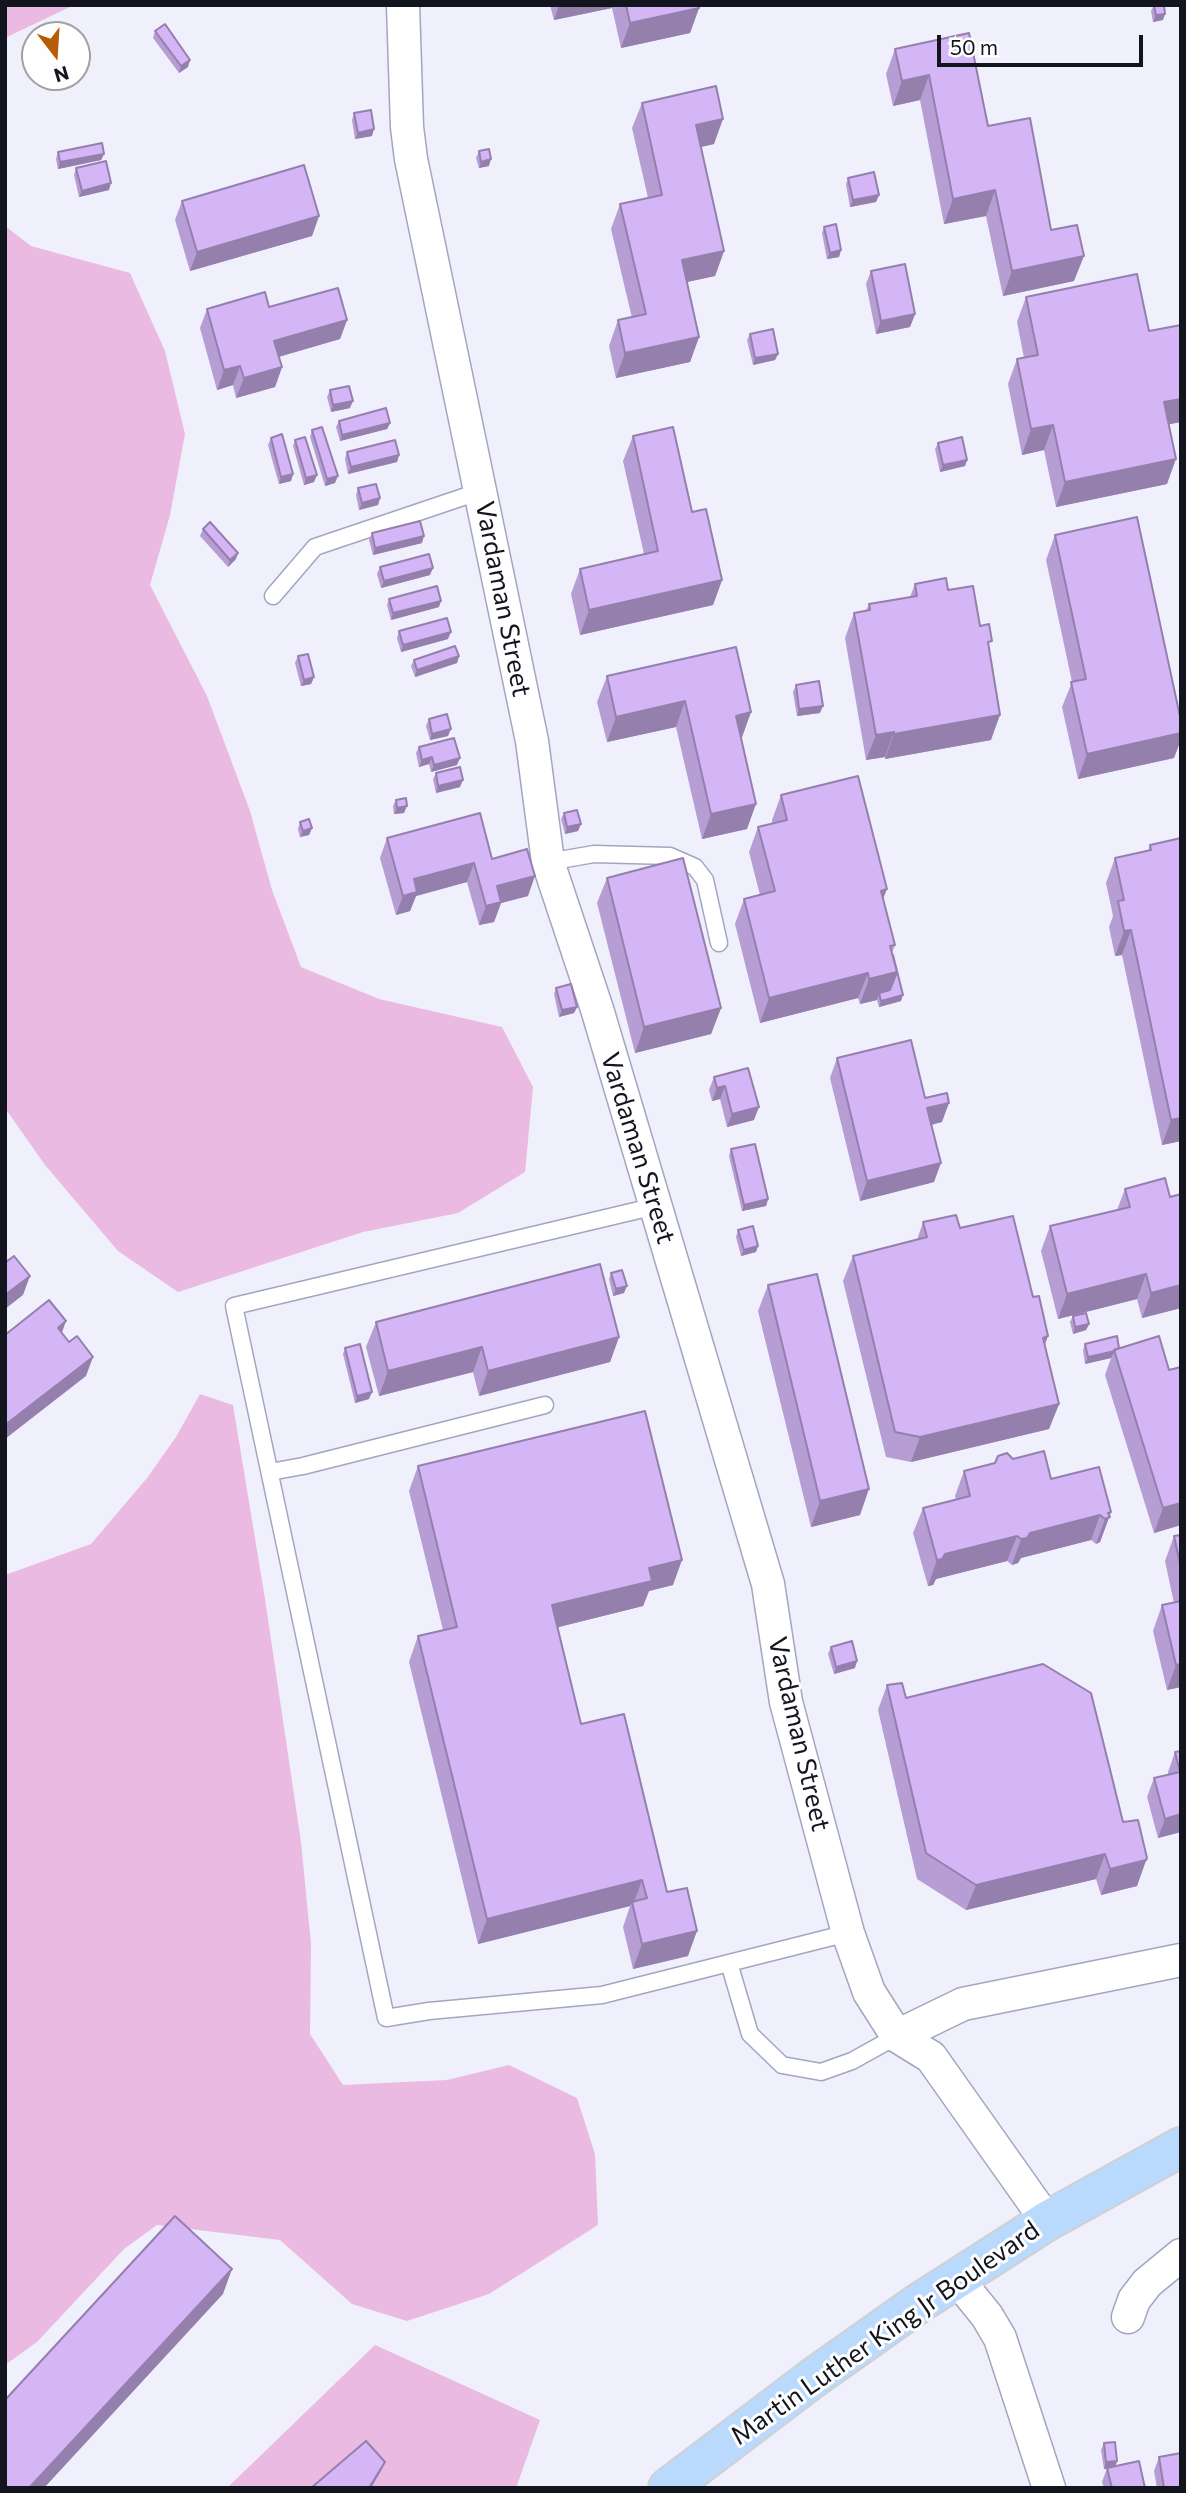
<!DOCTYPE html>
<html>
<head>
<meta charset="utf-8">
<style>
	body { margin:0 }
	#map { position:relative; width:1186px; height:2493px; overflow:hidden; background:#eff0fb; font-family:Commissioner,sans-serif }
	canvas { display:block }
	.frame { position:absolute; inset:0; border:7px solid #13151e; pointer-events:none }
	.north { position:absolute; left:21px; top:21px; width:70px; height:70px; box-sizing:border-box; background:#fefefe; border:2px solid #a0a1a4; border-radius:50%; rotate:163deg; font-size:19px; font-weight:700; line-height:28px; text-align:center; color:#13151e }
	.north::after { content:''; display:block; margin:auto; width:24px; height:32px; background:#b85b08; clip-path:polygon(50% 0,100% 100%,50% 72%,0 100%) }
	.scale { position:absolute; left:937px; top:35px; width:206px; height:32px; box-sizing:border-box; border:4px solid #13151e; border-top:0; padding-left:9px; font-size:21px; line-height:24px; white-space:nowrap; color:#13151e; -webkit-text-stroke:5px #fefefe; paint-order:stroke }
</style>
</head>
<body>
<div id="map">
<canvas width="1186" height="2493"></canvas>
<div class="frame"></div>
<div class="north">N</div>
<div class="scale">50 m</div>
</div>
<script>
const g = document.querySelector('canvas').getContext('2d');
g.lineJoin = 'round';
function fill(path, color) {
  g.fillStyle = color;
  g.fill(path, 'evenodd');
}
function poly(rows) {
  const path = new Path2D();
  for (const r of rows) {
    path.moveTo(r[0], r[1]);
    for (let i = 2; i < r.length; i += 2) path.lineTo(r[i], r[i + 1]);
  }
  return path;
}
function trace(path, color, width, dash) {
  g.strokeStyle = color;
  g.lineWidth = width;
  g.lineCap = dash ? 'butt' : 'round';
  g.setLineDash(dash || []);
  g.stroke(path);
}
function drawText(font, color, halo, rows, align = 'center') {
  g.font = font + ' Commissioner,sans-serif';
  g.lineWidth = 6;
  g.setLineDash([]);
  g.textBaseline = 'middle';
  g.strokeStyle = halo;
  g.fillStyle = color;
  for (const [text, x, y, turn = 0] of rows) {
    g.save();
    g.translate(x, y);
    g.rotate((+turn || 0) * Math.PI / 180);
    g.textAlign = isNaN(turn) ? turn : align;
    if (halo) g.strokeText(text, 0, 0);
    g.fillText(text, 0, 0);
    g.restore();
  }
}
fill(poly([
	[5,5,74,5,5,38],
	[5,226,31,246,130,273,165,351,185,434,170,515,150,585,207,696,250,811,272,890,301,967,379,999,502,1027,533,1087,525,1172,458,1213,363,1232,178,1292,118,1251,45,1165,5,1108],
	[200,1394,233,1405,265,1599,301,1842,311,1944,310,2034,343,2085,447,2080,509,2065,577,2098,595,2154,598,2225,489,2294,407,2321,352,2304,280,2240,157,2225,124,2249,37,2342,5,2365,5,1575,91,1544,147,1478,176,1437],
	[375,2345,540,2420,516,2488,227,2488]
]), '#eabae2');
const service = poly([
	[273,596,315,547,481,491],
	[548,862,594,854,670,856,695,867,705,880,719,943],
	[656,1206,234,1306,386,2018,429,2011,602,1995,848,1933],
	[270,1472,303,1466,545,1405],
	[729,1963,750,2034,782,2065,821,2072,852,2061,897,2036]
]);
const minor = poly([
	[403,5,407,127,411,159,532,741,548,862,597,1009,768,1584,786,1702,848,1933,869,1992,897,2036,931,2057,1047,2221],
	[897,2036,963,2004,1181,1960],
	[957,2279,987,2316,1000,2338,1049,2488],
	[1128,2317,1134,2300,1147,2283,1181,2255]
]);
const primary = poly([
	[668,2488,813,2378,919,2303,1047,2221,1181,2147]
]);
trace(service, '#a2a6c0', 19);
trace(minor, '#a2a6c0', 35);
trace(primary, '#d0d0d2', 42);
trace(service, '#fff', 16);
trace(minor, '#fff', 32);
trace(primary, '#b9d9fd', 38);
fill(poly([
	[550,5,699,5,699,8,690,33,621,48,612,8,554,20],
	[1154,5,1163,20,1153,22,1151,11],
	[155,31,188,67,179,73,153,38],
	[969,33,988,126,1051,230,1074,281,1003,296,986,216,944,224,920,100,893,106,886,74,895,49],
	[642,103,714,144,701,147,724,251,715,276,687,282,699,337,690,362,616,378,609,346,618,320,632,318,611,229,620,204,648,198,632,128],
	[354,113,372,136,355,139,352,120],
	[479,151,489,166,479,168,476,158],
	[58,152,104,154,101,160,58,169,56,159],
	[76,168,109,190,79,197,74,175],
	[848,178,879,195,876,202,850,207,846,184],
	[182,201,319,216,312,236,190,271,175,220],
	[824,227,841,250,839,257,827,259,822,233],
	[871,271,915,314,910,327,876,334,866,284],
	[1026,297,1149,331,1181,325,1181,422,1169,424,1167,484,1056,507,1044,450,1022,455,1008,384,1017,359,1024,358,1017,322],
	[269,307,347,320,340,339,279,357,282,367,275,387,236,398,233,385,217,390,200,328,207,309],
	[750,334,778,354,775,360,753,365,747,340],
	[330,390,350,408,331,412,327,397],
	[339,421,390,423,387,429,340,441,336,427],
	[312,430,335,483,325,486,310,437],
	[633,436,722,580,713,605,580,635,571,594,580,569,644,554,623,461],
	[271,438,293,474,291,481,279,484,268,445],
	[295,440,314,482,304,485,293,446],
	[938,443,967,460,965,466,940,472,935,449],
	[347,452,399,455,397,462,348,474,345,459],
	[358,488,380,498,378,505,359,510,356,495],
	[203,529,236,559,228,567,200,536],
	[372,533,422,543,373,555,369,540],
	[1055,535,1174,758,1078,779,1062,707,1072,682,1046,560],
	[380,567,430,575,381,588,377,574],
	[915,584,948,590,980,626,989,649,991,740,885,759,885,757,866,760,845,638,854,613,866,611,869,604,910,597],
	[389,599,439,607,391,620,387,605],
	[399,631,448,639,401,652,397,638],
	[298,656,314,677,311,684,301,686,295,663],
	[459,656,457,663,415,677,411,666,414,660],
	[607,676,751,712,742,737,741,738,747,829,702,839,676,727,607,742,597,702],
	[796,685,820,713,797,716,793,692],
	[429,719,448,736,430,740,426,726],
	[419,747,457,765,431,772,429,764,419,767,416,753],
	[436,773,460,787,436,793,433,779],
	[781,795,883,898,895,945,892,953,901,1001,879,1007,877,1000,860,1004,858,998,760,1023,735,924,744,899,760,895,749,852,758,827,772,824,772,820],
	[396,800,404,813,394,814,393,806],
	[564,813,581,824,578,831,565,834,561,819],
	[300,822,312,828,309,835,300,837,298,829],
	[387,838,492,859,528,896,501,903,494,922,479,925,467,882,416,896,410,911,396,915,380,858],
	[1181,838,1181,1141,1162,1145,1122,955,1115,956,1109,927,1113,916,1106,883,1115,858,1148,851,1150,845],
	[607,878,721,1008,711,1034,635,1053,597,903],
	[556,988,577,1007,574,1013,559,1017,554,994],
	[837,1058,925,1098,942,1122,932,1125,934,1182,860,1201,830,1078],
	[748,1068,754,1120,727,1127,720,1099,712,1101,709,1090,714,1077],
	[731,1149,768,1199,766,1206,742,1211,729,1156],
	[1125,1189,1181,1308,1142,1318,1137,1299,1058,1319,1041,1251,1050,1226,1117,1210],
	[923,1222,960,1228,1045,1346,1059,1404,1049,1429,911,1462,886,1457,843,1281,853,1256,917,1240],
	[738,1230,756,1252,741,1256,736,1237],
	[611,1273,624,1293,613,1296,609,1279],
	[768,1285,860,1515,811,1527,758,1311],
	[1073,1316,1089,1324,1086,1330,1073,1334,1070,1322],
	[376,1322,619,1337,610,1362,479,1396,473,1372,379,1396,366,1347],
	[1085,1344,1119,1348,1181,1525,1154,1533,1105,1375,1111,1358,1085,1364,1083,1350],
	[345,1348,369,1399,355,1403,343,1354],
	[1013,1459,1051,1479,1111,1512,1100,1542,1096,1544,1091,1540,1021,1558,1018,1563,1012,1565,1007,1561,936,1579,933,1585,928,1586,913,1533,923,1508,956,1499,955,1496,964,1471],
	[418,1466,673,1585,649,1591,643,1606,558,1627,581,1724,667,1892,688,1956,633,1969,623,1927,630,1906,478,1944,409,1662,418,1636,443,1630,409,1491],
	[1181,1535,1181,1687,1167,1690,1153,1631,1162,1605,1174,1603,1165,1561,1174,1536],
	[831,1647,855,1668,834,1674,828,1654],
	[1043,1664,1138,1883,1137,1886,1101,1895,1096,1879,966,1910,917,1879,878,1710,887,1685,906,1698],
	[1181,1751,1181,1832,1158,1838,1147,1797,1154,1778,1168,1774,1168,1772,1175,1752],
	[1104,2443,1117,2461,1115,2467,1145,2488,1104,2488,1102,2482,1107,2468,1108,2468,1104,2469,1101,2450],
	[1159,2457,1181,2488,1157,2488,1154,2471]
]), '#b69dd4');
fill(poly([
	[559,5,612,5,612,8,554,20],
	[699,8,690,33,621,48,630,23],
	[1165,14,1163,20,1153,22,1156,15],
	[190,60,188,67,179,73,181,66],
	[929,75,920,100,893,106,902,81],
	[723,119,714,144,687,150,696,125],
	[374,129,372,136,355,139,358,133],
	[104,154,101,160,58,169,60,162],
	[491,159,489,166,479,168,481,162],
	[111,183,109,190,79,197,82,191],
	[995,190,986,216,944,224,953,199],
	[879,195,876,202,850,207,853,200],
	[319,216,312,236,190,271,197,252],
	[841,250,839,257,827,259,830,253],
	[724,251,715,276,673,285,682,260],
	[1084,256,1074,281,1003,296,1012,271],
	[915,314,910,327,876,334,881,321],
	[347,320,340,339,267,360,274,341],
	[699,337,690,362,616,378,625,353],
	[778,354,775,360,753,365,755,358],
	[240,366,233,385,217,390,224,370],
	[282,367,275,387,236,398,244,378],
	[1181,399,1181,422,1155,427,1164,402],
	[353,401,350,408,331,412,333,405],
	[390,423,387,429,340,441,342,435],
	[1053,425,1044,450,1022,455,1031,429],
	[399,455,397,462,348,474,351,467],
	[1176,459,1167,484,1056,507,1065,482],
	[967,460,965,466,940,472,943,465],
	[293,474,291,481,279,484,281,477],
	[317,475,314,482,304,485,306,478],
	[338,476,335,483,325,486,327,479],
	[380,498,378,505,359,510,362,503],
	[424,536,422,543,373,555,375,548],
	[238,553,236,559,228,567,230,560],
	[433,568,430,575,381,588,384,581],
	[722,580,713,605,580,635,589,610],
	[441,601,439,607,391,620,393,613],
	[451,632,448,639,401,652,403,645],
	[459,656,457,663,415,677,417,670],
	[314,677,311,684,301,686,304,680],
	[685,701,676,727,607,742,616,717],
	[823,706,820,713,797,716,799,709],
	[751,712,742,737,727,741,736,716],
	[1000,715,991,740,885,759,894,734],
	[451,729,448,736,430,740,432,734],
	[894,732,885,757,866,760,876,735],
	[1181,733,1181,740,1174,758,1078,779,1087,754],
	[432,757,429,764,419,767,422,760],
	[460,758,457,765,431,772,434,765],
	[463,780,460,787,436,793,438,786],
	[756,804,747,829,702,839,711,814],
	[407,806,404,813,394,814,397,808],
	[581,824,578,831,565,834,567,827],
	[312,828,309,835,300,837,303,831],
	[474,863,467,882,416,896,410,911,396,915,403,896,414,879],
	[535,876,528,896,501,903,494,922,479,925,486,906,497,886],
	[887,889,877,914,881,891],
	[1131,930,1122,955,1115,956,1124,931],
	[897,972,888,997,879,993,877,1000,860,1004,869,979],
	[868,973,858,998,760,1023,769,998],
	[903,995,901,1001,879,1007,881,1001],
	[577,1007,574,1013,559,1017,562,1010],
	[721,1008,711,1034,635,1053,644,1027],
	[725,1086,720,1099,712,1101,717,1088],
	[949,1103,942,1122,920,1127,927,1108],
	[759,1107,754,1120,727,1127,732,1114],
	[1181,1118,1181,1141,1162,1145,1171,1120],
	[941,1163,934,1182,860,1201,867,1181],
	[768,1199,766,1206,742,1211,744,1205],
	[758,1246,756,1252,741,1256,744,1250],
	[1146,1274,1137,1299,1058,1319,1067,1294],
	[30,1276,23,1295,5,1309,5,1295],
	[1181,1282,1181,1308,1142,1318,1151,1293],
	[627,1286,624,1293,613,1296,616,1289],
	[66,1321,59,1341,58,1328],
	[1089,1324,1086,1330,1073,1334,1075,1327],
	[1048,1336,1039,1361,1043,1338],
	[619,1337,610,1362,479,1396,488,1371],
	[482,1347,473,1372,379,1396,388,1371],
	[1114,1352,1111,1358,1085,1364,1088,1357],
	[93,1357,86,1376,5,1439,5,1425],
	[372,1392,369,1399,355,1403,357,1396],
	[1059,1404,1049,1429,911,1462,920,1437],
	[869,1489,860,1515,811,1527,820,1501],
	[1181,1503,1181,1525,1154,1533,1163,1508],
	[1111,1512,1100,1542,1096,1544,1105,1519,1108,1513],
	[1100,1515,1091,1540,1021,1558,1018,1563,1012,1565,1021,1539,1030,1533],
	[1017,1536,1007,1561,936,1579,933,1585,928,1586,937,1560,945,1554],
	[682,1560,673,1585,649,1591,643,1606,543,1631,552,1605,649,1568],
	[857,1661,855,1668,834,1674,836,1667],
	[1181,1664,1181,1687,1167,1690,1176,1665],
	[1181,1814,1181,1832,1158,1838,1165,1819],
	[1105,1854,1096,1879,966,1910,976,1885],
	[1147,1858,1137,1886,1101,1895,1110,1869],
	[642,1880,633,1905,632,1902,630,1906,478,1944,487,1919],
	[697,1931,688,1956,633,1969,642,1944],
	[232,2269,223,2294,44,2488,29,2488],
	[1117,2461,1115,2467,1104,2469,1106,2462],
	[385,2462,382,2469,371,2488,369,2488]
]), '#947fad');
const building = poly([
	[626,5,699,5,699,8,630,23,626,5],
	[1154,5,1164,5,1165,14,1156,15,1154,5],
	[165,24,190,60,181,66,155,31,165,24],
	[969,33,988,126,1030,118,1051,230,1077,225,1084,256,1012,271,995,190,953,199,929,75,902,81,895,49,969,33],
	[716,86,723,119,696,125,724,251,682,260,699,337,625,353,618,320,646,314,620,204,662,195,642,103,716,86],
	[371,110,374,129,358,133,354,113,371,110],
	[102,143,104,154,60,162,58,152,102,143],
	[489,149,491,159,481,162,479,151,489,149],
	[106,161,111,183,82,191,76,168,106,161],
	[304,165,319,216,197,252,182,201,304,165],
	[874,172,879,195,853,200,848,178,874,172],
	[836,224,841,250,830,253,824,227,836,224],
	[905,264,915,314,881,321,871,271,905,264],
	[1137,274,1149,331,1181,325,1181,399,1164,402,1176,459,1065,482,1053,425,1031,429,1017,359,1038,355,1026,297,1137,274],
	[338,288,347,320,274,341,282,367,244,378,240,366,224,370,207,309,265,292,269,307,338,288],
	[773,329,778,354,755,358,750,334,773,329],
	[349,386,353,401,333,405,330,390,349,386],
	[386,408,390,423,342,435,339,421,386,408],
	[322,427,338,476,327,479,312,430,322,427],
	[673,427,692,512,706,509,722,580,589,610,580,569,658,551,633,436,673,427],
	[282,434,293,474,281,477,271,438,282,434],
	[305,437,317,475,306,478,295,440,305,437],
	[962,437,967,460,943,465,938,443,962,437],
	[395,440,399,455,351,467,347,452,395,440],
	[376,484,380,498,362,503,358,488,376,484],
	[1137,517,1181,721,1181,733,1087,754,1071,682,1086,679,1055,535,1137,517],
	[420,521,424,536,375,548,372,533,420,521],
	[210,522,238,553,230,560,203,529,210,522],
	[429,554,433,568,384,581,380,567,429,554],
	[946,578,948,590,973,586,980,626,989,624,992,641,988,642,1000,715,894,734,894,732,876,735,854,613,870,610,869,604,917,596,915,584,946,578],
	[437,586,441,601,393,613,389,599,437,586],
	[447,618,451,632,403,645,399,631,447,618],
	[455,646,459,656,417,670,414,660,455,646],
	[736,647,751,712,736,716,756,804,711,814,685,701,616,717,607,676,736,647],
	[308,654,314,677,304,680,298,656,308,654],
	[819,681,823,706,799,709,796,685,819,681],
	[447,714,451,729,432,734,429,719,447,714],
	[454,738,460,758,434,765,432,757,422,760,419,747,454,738],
	[460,767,463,780,438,786,436,773,460,767],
	[858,776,887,889,881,891,895,945,890,946,897,972,869,979,868,973,769,998,744,899,775,891,758,827,787,820,781,795,858,776],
	[406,798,407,806,397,808,396,800,406,798],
	[577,810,581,824,567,827,564,813,577,810],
	[480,813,492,859,527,849,535,876,497,886,501,902,486,906,474,863,414,879,417,892,403,896,387,838,480,813],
	[309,819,312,828,303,831,300,822,309,819],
	[1181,838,1181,1118,1171,1120,1131,930,1124,931,1118,901,1124,900,1115,858,1151,850,1150,845,1181,838],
	[683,858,721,1008,644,1027,607,878,683,858],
	[893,955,903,995,881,1001,879,993,890,990,897,972,893,955],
	[571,984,577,1007,562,1010,556,988,571,984],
	[911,1040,925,1098,947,1093,949,1103,927,1108,941,1163,867,1181,837,1058,911,1040],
	[748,1068,759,1107,732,1114,725,1086,717,1088,714,1077,748,1068],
	[755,1144,768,1199,744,1205,731,1149,755,1144],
	[1165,1178,1170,1197,1181,1194,1181,1285,1151,1293,1146,1274,1067,1294,1050,1226,1130,1207,1125,1189,1165,1178],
	[956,1215,960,1228,1013,1216,1033,1297,1039,1296,1048,1336,1043,1338,1059,1404,920,1437,895,1432,853,1256,927,1237,923,1222,956,1215],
	[753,1226,758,1246,744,1250,738,1230,753,1226],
	[14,1256,30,1276,5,1295,5,1260,6,1262,14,1256],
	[600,1264,619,1337,488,1371,482,1347,388,1371,376,1322,600,1264],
	[622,1270,627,1286,616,1289,611,1273,622,1270],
	[817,1274,869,1489,820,1501,768,1285,817,1274],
	[49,1300,66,1321,58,1328,69,1342,77,1336,93,1357,5,1425,5,1335,49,1300],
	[1086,1313,1089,1324,1075,1327,1073,1316,1086,1313],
	[1117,1336,1119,1348,1114,1350,1115,1351,1088,1357,1085,1344,1117,1336],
	[1159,1336,1169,1370,1181,1367,1181,1503,1163,1508,1114,1350,1159,1336],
	[360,1344,372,1392,357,1396,345,1348,360,1344],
	[645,1411,682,1560,649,1568,652,1581,552,1605,581,1724,624,1714,667,1892,687,1888,697,1931,642,1944,632,1902,647,1898,642,1880,487,1919,418,1636,457,1627,418,1466,645,1411],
	[1044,1451,1051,1479,1099,1467,1111,1512,1108,1513,1110,1517,1105,1519,1100,1515,1030,1533,1027,1538,1021,1539,1017,1536,945,1554,942,1559,937,1560,923,1508,970,1496,964,1471,995,1463,998,1456,1007,1453,1013,1459,1044,1451],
	[1181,1535,1181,1568,1174,1536,1181,1535],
	[1181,1601,1181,1664,1176,1665,1162,1605,1181,1601],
	[852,1641,857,1661,836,1667,831,1647,852,1641],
	[1043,1664,1091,1693,1123,1822,1138,1820,1147,1858,1146,1860,1110,1869,1105,1854,976,1885,926,1853,887,1685,902,1683,906,1698,1043,1664],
	[1181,1751,1181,1814,1165,1819,1154,1778,1180,1772,1175,1752,1181,1751],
	[175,2216,232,2269,29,2488,5,2488,5,2400,175,2216],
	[366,2441,385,2462,369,2488,311,2488,366,2441],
	[1115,2442,1117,2461,1106,2462,1104,2443,1115,2442],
	[1181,2453,1181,2488,1164,2488,1159,2457,1181,2453],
	[1139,2461,1145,2488,1112,2488,1107,2468,1139,2461]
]);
fill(building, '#d4b6f7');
trace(building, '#947fad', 2);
drawText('26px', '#13151e', '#fefefe', [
	["Vardaman Street",503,599,79],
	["Vardaman Street",638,1148,73],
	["Vardaman Street",799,1734,77],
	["Martin Luther King Jr Boulevard",885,2333,-35]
]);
</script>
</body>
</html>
